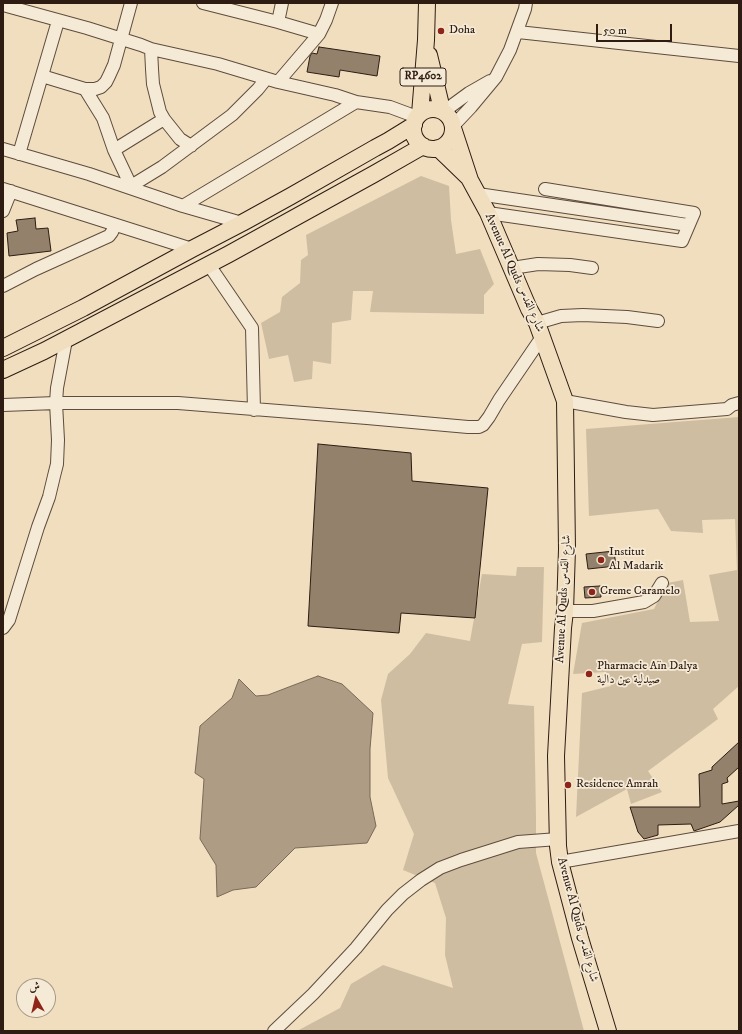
<!DOCTYPE html>
<html>
<head>
<meta charset="utf-8">
<style>
	body { margin:0 }
	#map { position:relative; width:742px; height:1034px; overflow:hidden; background:#f0debf; font-family:"IM FELL DW Pica",Amiri,serif }
	canvas { display:block }
	.frame { position:absolute; inset:0; border:4px solid #2e1c13; pointer-events:none }
	.north { position:absolute; left:16px; top:978px; width:40px; height:40px; box-sizing:border-box; background:#f5ead5; border:1px solid #a59887; border-radius:50%; rotate:352deg; font-size:11px; font-weight:700; line-height:16px; text-align:center; color:#2e1c13 }
	.north::after { content:''; display:block; margin:auto; width:14px; height:18px; background:#8f2418; clip-path:polygon(50% 0,100% 100%,50% 72%,0 100%) }
	.scale { position:absolute; left:596px; top:24px; width:76px; height:18px; box-sizing:border-box; border:2px solid #2e1c13; border-top:0; padding-left:5px; font-size:12px; line-height:14px; white-space:nowrap; color:#2e1c13; -webkit-text-stroke:3px #f5ead5; paint-order:stroke }
</style>
</head>
<body>
<div id="map">
<canvas width="742" height="1034"></canvas>
<div class="frame"></div>
<div class="north">ش</div>
<div class="scale">50 m</div>
</div>
<script>
const g = document.querySelector('canvas').getContext('2d');
g.lineJoin = 'round';
function fill(path, color) {
  g.fillStyle = color;
  g.fill(path, 'evenodd');
}
function poly(rows) {
  const path = new Path2D();
  for (const r of rows) {
    if (r.length === 3) {
      path.moveTo(r[0] + r[2], r[1]);
      path.arc(r[0], r[1], r[2], 0, 2 * Math.PI);
      continue;
    }
    path.moveTo(r[0], r[1]);
    for (let i = 2; i < r.length; i += 2) path.lineTo(r[i], r[i + 1]);
  }
  return path;
}
function trace(path, color, width, dash) {
  g.strokeStyle = color;
  g.lineWidth = width;
  g.lineCap = dash ? 'butt' : 'round';
  g.setLineDash(dash || []);
  g.stroke(path);
}
function drawText(font, color, halo, rows, align = 'center') {
  g.font = font + ' "IM FELL DW Pica",Amiri,serif';
  g.lineWidth = 3.5;
  g.setLineDash([]);
  g.textBaseline = 'middle';
  g.strokeStyle = halo;
  g.fillStyle = color;
  for (const [text, x, y, turn = 0] of rows) {
    g.save();
    g.translate(x, y);
    g.rotate((+turn || 0) * Math.PI / 180);
    g.textAlign = isNaN(turn) ? turn : align;
    if (halo) g.strokeText(text, 0, 0);
    g.fillText(text, 0, 0);
    g.restore();
  }
}
fill(poly([
	[421,176,449,186,451,220,456,254,480,249,494,284,484,295,484,314,370,312,373,291,353,291,351,320,332,323,331,364,313,361,312,379,294,382,288,355,269,359,261,323,280,312,282,297,300,283,301,260,308,255,306,235],
	[739,417,739,686,713,709,718,719,648,771,662,792,631,804,627,789,576,817,582,693,611,686,606,672,573,674,582,623,654,609,667,583,683,580,690,622,719,621,709,575,737,570,735,519,702,520,703,533,671,531,658,509,589,516,586,429],
	[517,567,544,567,542,642,522,644,508,704,534,706,536,817,536,853,584,1031,297,1031,340,1008,351,984,383,965,453,988,445,955,446,918,435,883,403,870,414,834,388,778,381,700,388,674,410,654,426,633,470,641,482,574,516,576]
]), '#cfbda2');
const water = poly([
	[318,676,342,684,373,713,370,749,370,797,376,826,367,843,295,848,256,887,233,890,217,897,216,865,200,839,204,779,195,773,200,726,232,698,239,679,256,696,268,695,294,685,318,676]
]);
fill(water, '#ae9c85');
trace(water, '#7b6957', 1);
const building = poly([
	[319,47,380,56,377,76,340,70,339,77,307,72,310,56,312,53,317,54,319,47],
	[35,218,36,229,48,228,51,251,9,256,7,233,18,231,16,220,35,218],
	[318,444,411,453,412,481,488,488,475,618,401,613,399,633,308,626,318,444],
	[614,551,616,566,588,569,586,554,614,551],
	[600,586,601,597,585,598,584,587,600,586],
	[739,742,739,767,727,778,728,782,722,784,722,804,739,801,739,805,720,822,694,831,691,824,658,825,658,835,644,839,638,832,630,807,700,807,699,774,712,770,712,767,739,742]
]);
fill(building, '#93816c');
trace(building, '#2e1c13', 1);
const minor = poly([
	[203,3,278,22,319,34],
	[3,5,87,28,141,45,151,49,218,64,278,82,335,95,356,102,390,107,417,117],
	[278,22,282,3],
	[518,32,739,56],
	[151,49,152,69,153,84,160,112,164,119,180,139,191,146],
	[42,76,85,89,95,89,101,87,106,82,109,76,114,65,131,3],
	[278,82,319,34,326,20,332,3],
	[85,89,103,118,114,150,131,186],
	[443,112,469,93,490,81],
	[453,126,471,107,496,77,510,50,525,9,526,3],
	[3,149,89,174,183,206,242,223],
	[114,150,164,119],
	[19,154,58,21],
	[131,188,131,186,162,167,232,115,258,89,266,79],
	[3,189,192,249],
	[478,194,688,225],
	[183,206,356,102],
	[3,211,11,191],
	[488,213,682,241,694,213,545,189],
	[209,265,252,328,254,410],
	[512,268,538,264,570,265,592,268],
	[3,286,36,269,109,236,112,232,115,225],
	[537,323,561,316,583,315,627,317,658,321],
	[565,401,626,412,653,415,727,409,732,405,739,403],
	[3,405,56,403,178,403,367,418,468,427,479,427,483,425,489,417,499,400,542,337],
	[565,611,593,611,644,602,654,596,662,583],
	[3,628,9,620,38,527,49,497,54,476,57,464,58,440,56,403,57,388,66,340],
	[560,862,739,831],
	[274,1031,313,994,356,948,387,910,403,894,421,880,440,868,461,860,518,842,558,839]
]);
const major = poly([
	[429,55,440,101,441,110],
	[433,129,20],
	[420,114,426,40,427,3],
	[453,128,470,180,488,213,529,309,537,323,565,401,567,549,565,611,563,628,556,756,558,846,560,862,580,938,608,1031],
	[438,148,468,177],
	[3,348,83,308,192,249,242,223,291,196,375,148,388,141,414,125],
	[3,370,44,351,229,254,374,174,423,146]
]);
trace(minor, '#5e4c3e', 14);
trace(major, '#2e1c13', 18);
trace(minor, '#f5ead5', 12);
trace(major, '#f0debf', 16);
for (const [x, y, r, color] of [
	[441,31,4,"#8f2418"],
	[601,560,4,"#8f2418"],
	[592,592,4,"#8f2418"],
	[589,674,4,"#8f2418"],
	[568,785,4,"#8f2418"]
]) {
  const dot = new Path2D();
  dot.arc(x, y, r, 0, 2 * Math.PI);
  g.fillStyle = color;
  g.fill(dot);
  trace(dot, '#f5ead5', 1.5);
}
for (const [x, y, w] of [
	[423,77,46]
]) {
  const box = new Path2D();
  box.roundRect(x - w / 2, y - 9, w, 18, 3);
  g.fillStyle = '#f5ead5';
  g.fill(box);
  trace(box, '#2e1c13', 1);
}
drawText('bold 11px', '#2e1c13', null, [
	["RP4602",423,77]
]);
drawText('12px', '#2e1c13', '#f5ead5', [
	["Doha",449,31],
	["Institut",609,553],
	["Al Madarik",609,567],
	["Creme Caramelo",600,592],
	["Pharmacie Aïn Dalya",597,667],
	["صيدلية عين دالية",597,681],
	["Residence Amrah",576,785]
], 'left');
drawText('12px', '#2e1c13', '#f5ead5', [
	["Avenue Al Quds شارع القدس",514,273,66],
	["Avenue Al Quds شارع القدس",564,599,-87],
	["Avenue Al Quds شارع القدس",577,920,75]
]);
</script>
</body>
</html>
